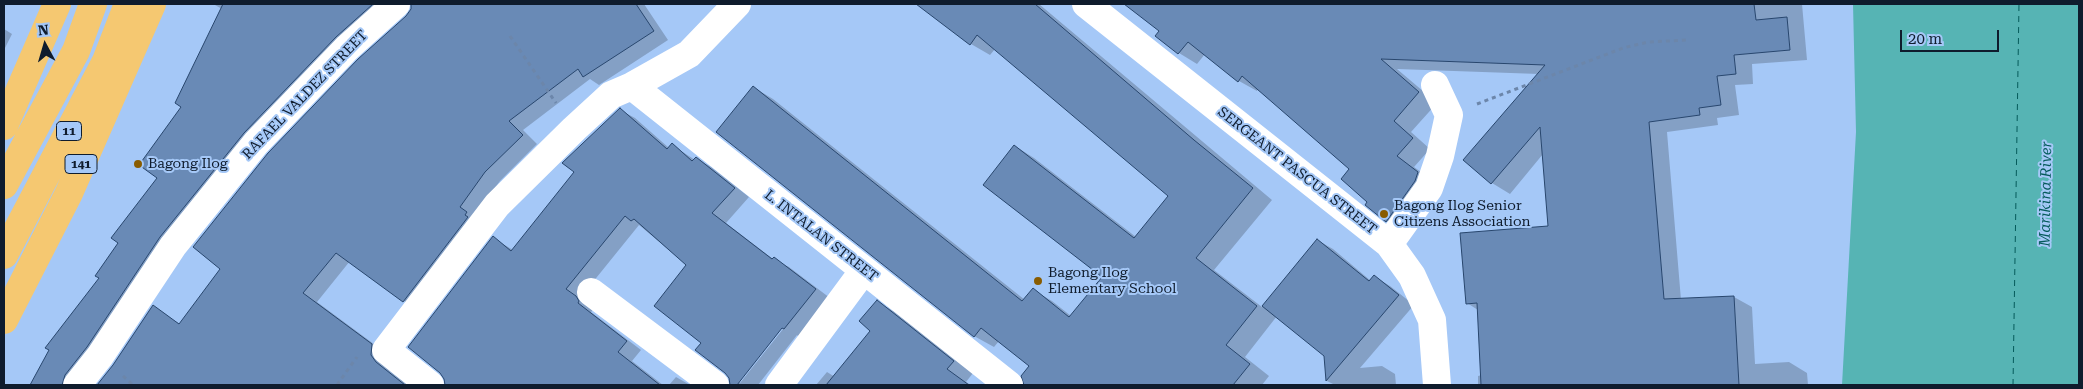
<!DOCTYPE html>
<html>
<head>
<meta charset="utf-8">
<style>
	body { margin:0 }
	#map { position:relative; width:2083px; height:389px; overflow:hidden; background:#a5c8f7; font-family:"Roboto Serif",serif }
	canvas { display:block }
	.frame { position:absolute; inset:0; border:5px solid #0f1c2d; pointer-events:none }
	.north { position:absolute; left:20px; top:20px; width:50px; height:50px; -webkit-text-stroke:4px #a5c8f7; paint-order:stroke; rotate:354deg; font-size:14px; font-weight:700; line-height:20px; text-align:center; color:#0f1c2d }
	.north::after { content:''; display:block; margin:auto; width:18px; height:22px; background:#0f1c2d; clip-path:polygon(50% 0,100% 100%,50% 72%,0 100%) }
	.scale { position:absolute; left:1900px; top:30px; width:99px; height:22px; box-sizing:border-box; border:2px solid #0f1c2d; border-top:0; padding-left:6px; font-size:15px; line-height:18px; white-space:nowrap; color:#0f1c2d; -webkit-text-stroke:4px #a5c8f7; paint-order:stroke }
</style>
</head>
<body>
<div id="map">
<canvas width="2083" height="389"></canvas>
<div class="frame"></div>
<div class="north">N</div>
<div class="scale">20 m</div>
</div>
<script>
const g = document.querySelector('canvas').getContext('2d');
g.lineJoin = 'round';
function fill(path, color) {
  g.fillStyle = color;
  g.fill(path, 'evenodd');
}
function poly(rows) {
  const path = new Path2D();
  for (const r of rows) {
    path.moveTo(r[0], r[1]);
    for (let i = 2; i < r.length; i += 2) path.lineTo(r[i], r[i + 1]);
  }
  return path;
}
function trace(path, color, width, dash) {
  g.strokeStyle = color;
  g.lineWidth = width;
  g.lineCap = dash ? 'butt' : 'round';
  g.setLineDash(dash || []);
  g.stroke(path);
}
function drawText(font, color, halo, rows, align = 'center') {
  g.font = font + ' "Roboto Serif",serif';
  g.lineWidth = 4;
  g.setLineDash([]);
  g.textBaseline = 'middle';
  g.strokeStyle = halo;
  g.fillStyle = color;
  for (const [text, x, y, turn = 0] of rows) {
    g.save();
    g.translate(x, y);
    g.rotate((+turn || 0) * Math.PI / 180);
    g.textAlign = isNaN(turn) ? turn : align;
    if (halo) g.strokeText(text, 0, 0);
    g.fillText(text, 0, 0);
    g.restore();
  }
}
fill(poly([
	[1853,4,2079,4,2079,385,1842,385,1856,132]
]), '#56b4b4');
fill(poly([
	[216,4,397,4,350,45,79,385,37,385,159,177,183,106,222,9,215,5],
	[412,4,644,4,668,40,599,85,590,79,523,130,537,144,500,181,474,216,418,310,404,301,350,261,317,302,386,353,386,365,391,372,408,385,98,385,114,365,153,307,180,324,408,16,412,10],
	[918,4,1039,4,1272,200,1214,270,1262,307,1317,240,1333,249,1371,281,1375,277,1390,286,1414,305,1360,368,1382,366,1395,374,1396,385,1335,385,1327,381,1325,355,1277,316,1245,357,1269,376,1262,385,1039,385,1025,374,1031,366,999,341,994,347,974,336,753,87,773,99,1025,300,1033,290,1052,301,1071,316,1104,277,1015,146,1034,158,1136,237,1170,196,995,49,990,55,971,44],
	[1128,4,1802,4,1807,60,1752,64,1753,84,1735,85,1739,115,1717,118,1718,125,1667,132,1681,300,1734,297,1752,307,1755,364,1789,362,1807,373,1808,385,1478,385,1478,376,1482,375,1478,310,1467,303,1549,228,1543,154,1510,194,1492,183,1465,160,1539,74,1397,69,1437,103,1411,132,1430,149,1414,167,1436,183,1404,231,1387,221,1369,202,1351,169,1258,89,1257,91,1239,81,1205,54,1197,64,1179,53,1157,36,1161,30],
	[4,29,12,34,4,50],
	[620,110,635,118,669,148,672,145,695,160,696,158,711,167,749,197,726,223,773,259,789,267,830,298,799,337,797,335,758,385,731,385,730,378,703,342,687,265,639,225,580,298,593,310,591,312,641,350,632,361,663,385,447,385,446,379,493,238,513,250,576,172],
	[785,322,787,324,740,383,738,381],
	[877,302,897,313,973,373,966,382,971,385,816,385,827,372,835,377,872,331],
	[676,377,690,385,691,385,669,385]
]), '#0003');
trace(poly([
	[2013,385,2019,4]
]), '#055b5b', 1, [6, 5]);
const building = poly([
	[223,4,373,4,336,37,244,133,160,237,87,347,65,375,62,385,30,385,49,350,45,348,99,278,95,276,118,243,111,238,157,178,139,165,181,107,175,103,223,4],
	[411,4,636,4,654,31,583,77,578,69,509,121,523,135,485,172,460,207,467,212,465,215,468,217,403,302,336,253,303,293,372,344,371,355,376,362,405,385,97,385,113,365,153,305,179,324,220,269,193,247,268,153,358,59,406,16,411,9,411,4],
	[916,4,1035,4,1194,140,1253,188,1196,258,1257,306,1226,345,1250,364,1233,385,1024,385,1021,376,1029,366,981,328,974,337,716,132,753,86,1022,301,1033,288,1069,317,1102,277,983,185,1014,145,1134,238,1168,196,977,35,970,45,916,4],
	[1124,4,1754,4,1756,20,1787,17,1790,50,1734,55,1736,74,1717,76,1721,105,1699,108,1700,115,1649,122,1664,299,1734,296,1739,385,1481,385,1477,303,1466,304,1460,233,1548,226,1540,127,1491,184,1463,160,1545,65,1381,59,1419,92,1394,121,1413,138,1397,156,1418,172,1415,181,1386,222,1365,205,1367,202,1341,179,1349,169,1242,76,1238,82,1188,42,1178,54,1155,36,1159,31,1124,4],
	[620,108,667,149,672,143,692,161,696,157,735,188,712,213,772,259,774,257,816,289,784,329,782,328,737,385,730,385,729,378,725,373,695,350,701,343,654,306,686,265,634,219,631,221,625,216,566,289,576,296,579,301,578,303,627,341,618,352,660,385,445,385,444,379,440,373,408,347,493,236,511,251,574,172,562,163,620,108],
	[1317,239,1369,281,1374,275,1399,295,1326,381,1324,356,1262,306,1317,239],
	[877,300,954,361,947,369,969,385,826,385,870,331,859,321,877,300]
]);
fill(building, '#698ab6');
trace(building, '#28466d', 1);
trace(poly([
	[510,36,556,103],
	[1477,104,1623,48,1648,42,1688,40],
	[123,376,133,385],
	[337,385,357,357]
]), '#6c86aa', 3, [4, 4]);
trace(poly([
	[1086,4,1389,244,1412,276,1432,320,1437,385],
	[632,86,1009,385],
	[1389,244,1429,188,1440,156,1449,115,1435,85],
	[591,292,715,385],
	[77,385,100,356,173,246,256,143,347,48,396,4],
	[430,385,386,350,497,205,574,129,611,95,632,86,689,54,737,4],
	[779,385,864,270]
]), '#fff', 28);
trace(poly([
	[4,126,57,4],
	[4,185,76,51,93,4],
	[4,255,106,61,128,4],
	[4,320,69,193,152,4]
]), '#f5c871', 28);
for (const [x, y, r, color] of [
	[138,164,5,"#895c00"],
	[1384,214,5,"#895c00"],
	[1038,281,5,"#895c00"]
]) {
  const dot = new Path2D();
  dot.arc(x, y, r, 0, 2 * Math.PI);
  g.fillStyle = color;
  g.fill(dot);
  trace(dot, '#a5c8f7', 2);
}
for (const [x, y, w] of [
	[69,131,25],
	[81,164,32]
]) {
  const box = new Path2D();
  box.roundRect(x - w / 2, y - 9.5, w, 19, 4);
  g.fillStyle = '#a5c8f7';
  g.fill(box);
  trace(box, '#0f1c2d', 1);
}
drawText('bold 12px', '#0f1c2d', null, [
	["11",69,131],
	["141",81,164]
]);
drawText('14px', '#0f1c2d', '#a5c8f7', [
	["RAFAEL VALDEZ STREET",305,95,-46],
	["SERGEANT PASCUA STREET",1297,171,38],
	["L. INTALAN STREET",821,236,38]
]);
drawText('14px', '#0f1c2d', '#a5c8f7', [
	["Bagong Ilog",148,164],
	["Bagong Ilog Senior",1394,206],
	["Citizens Association",1394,222],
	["Bagong Ilog",1048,273],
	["Elementary School",1048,289]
], 'left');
drawText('italic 15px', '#055b5b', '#a5c8f7', [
	["Marikina River",2046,194,-89]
]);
</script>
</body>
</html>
